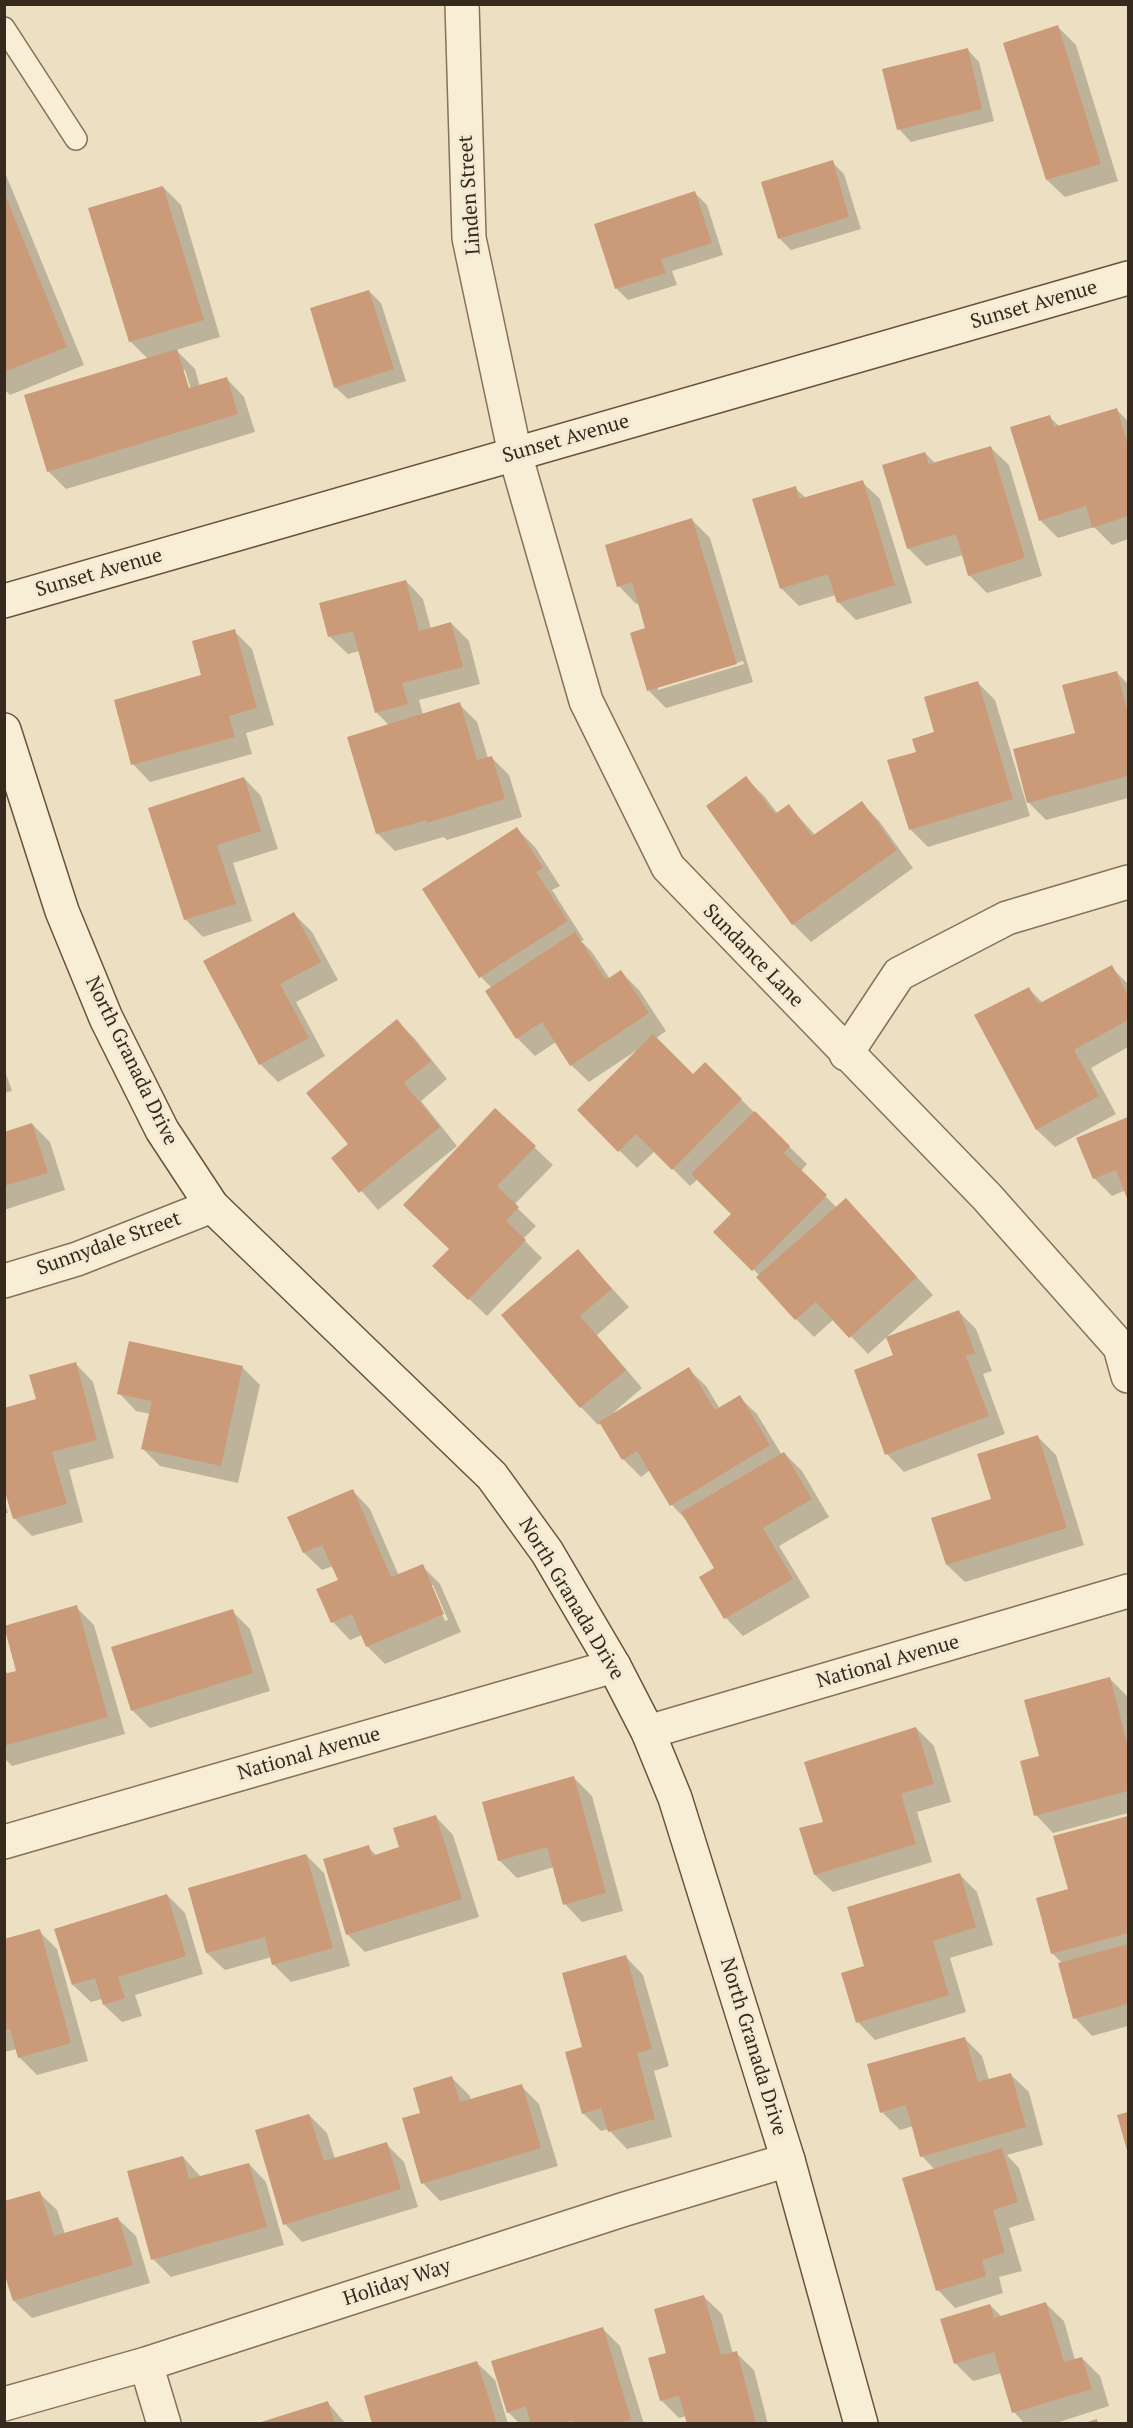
<!DOCTYPE html>
<html>
<head>
<meta charset="utf-8">
<style>
	body { margin:0 }
	#map { position:relative; width:1133px; height:2428px; overflow:hidden; background:#ede0c2; font-family:"PT Serif",serif }
	canvas { display:block }
	.frame { position:absolute; inset:0; border:6px solid #36291e; pointer-events:none }
</style>
</head>
<body>
<div id="map">
<canvas width="1133" height="2428"></canvas>
<div class="frame"></div>
</div>
<script>
const g = document.querySelector('canvas').getContext('2d');
g.lineJoin = 'round';
function fill(path, color) {
  g.fillStyle = color;
  g.fill(path, 'evenodd');
}
function poly(rows) {
  const path = new Path2D();
  for (const r of rows) {
    path.moveTo(r[0], r[1]);
    for (let i = 2; i < r.length; i += 2) path.lineTo(r[i], r[i + 1]);
  }
  return path;
}
function trace(path, color, width, dash) {
  g.strokeStyle = color;
  g.lineWidth = width;
  g.lineCap = dash ? 'butt' : 'round';
  g.setLineDash(dash || []);
  g.stroke(path);
}
function drawText(font, color, halo, rows, align = 'center') {
  g.font = font + ' "PT Serif",serif';
  g.lineWidth = 6;
  g.setLineDash([]);
  g.textBaseline = 'middle';
  g.strokeStyle = halo;
  g.fillStyle = color;
  for (const [text, x, y, turn = 0] of rows) {
    g.save();
    g.translate(x, y);
    g.rotate((+turn || 0) * Math.PI / 180);
    g.textAlign = isNaN(turn) ? turn : align;
    if (halo) g.strokeText(text, 0, 0);
    g.fillText(text, 0, 0);
    g.restore();
  }
}
fill(poly([
	[1058,27,1076,45,1118,181,1065,197,1047,180],
	[967,49,979,62,994,121,911,142,899,129],
	[832,162,844,174,861,229,791,250,779,238],
	[4,170,84,365,10,395,4,389],
	[163,187,181,205,220,337,176,350,195,369,200,387,227,379,244,397,255,432,66,489,48,471,148,359,130,341],
	[182,370,185,370,193,395,190,396],
	[695,193,707,205,723,255,672,271,677,285,628,300,616,288],
	[369,291,381,303,406,381,348,399,335,387],
	[1116,409,1128,421,1128,539,1112,545,1094,527,1058,538,1040,520,1049,416,1060,427],
	[991,448,1009,465,1042,576,987,593,969,575,963,555,926,566,908,548,925,453,936,464],
	[862,482,880,499,912,603,856,620,838,602,836,595,799,606,781,588,795,488,806,498],
	[692,520,710,538,753,682,666,708,649,691,632,634,647,629,639,603,636,604,619,586],
	[743,661,744,664,658,690,658,687],
	[406,581,423,599,431,629,451,623,469,641,480,684,419,700,423,715,459,704,477,722,488,758,491,757,509,775,522,817,447,840,444,837,395,851,378,834,390,726,376,712,360,651,348,654,330,637],
	[234,631,252,649,274,725,246,733,252,754,150,782,133,764,203,676],
	[1117,673,1128,684,1128,798,1046,820,1027,801,1077,734],
	[977,682,995,700,1030,816,928,847,910,829,918,753],
	[244,778,261,796,278,849,233,863,252,921,203,937,185,919],
	[746,778,764,796,778,814,789,806,816,836,862,803,879,821,913,868,811,942,793,924,708,806],
	[517,829,535,847,560,886,552,890,584,940,581,941,592,952,610,979,621,972,639,990,666,1031,655,1039,693,1077,705,1064,807,1164,801,1171,837,1208,864,1218,933,1295,868,1354,834,1319,814,1337,796,1319,760,1276,715,1232,733,1214,698,1179,690,1186,655,1151,637,1168,579,1110,637,1050,589,1082,571,1065,556,1042,535,1056,517,1038,492,988,481,977],
	[294,914,312,932,338,980,296,1002,325,1056,278,1082,260,1064],
	[1111,967,1128,984,1128,1047,1091,1068,1116,1114,1055,1147,1037,1130,976,1016,1029,989,1043,1003],
	[397,1021,415,1039,447,1079,421,1101,457,1146,378,1210,333,1158,350,1144],
	[4,1068,12,1091,4,1093],
	[495,1110,553,1165,514,1205,536,1226,523,1239,542,1258,487,1316,452,1283,450,1249],
	[1128,1119,1128,1197,1126,1190,1112,1196,1094,1178,1078,1138],
	[32,1124,50,1142,65,1190,4,1210,4,1133],
	[578,1251,629,1307,597,1335,642,1388,614,1412,615,1413,688,1369,706,1386,720,1409,739,1397,757,1414,782,1455,784,1453,802,1471,829,1517,779,1546,810,1597,743,1636,726,1618,701,1578,716,1569,688,1522,672,1505,650,1470,641,1477,623,1459,601,1423,598,1425,581,1407],
	[958,1311,976,1329,992,1371,983,1374,1005,1434,904,1472,887,1454,855,1371,895,1356],
	[76,1364,93,1382,114,1458,69,1470,83,1522,32,1536,14,1518,38,1400],
	[243,1368,260,1385,238,1483,160,1466,142,1448,150,1414,136,1411,119,1393],
	[1038,1437,1056,1455,1084,1545,965,1582,947,1565],
	[353,1491,370,1509,399,1576,422,1566,440,1584,461,1632,385,1664,367,1646,362,1635,350,1640,333,1622,340,1580,333,1566,322,1570,304,1553,289,1518],
	[430,1585,433,1585,448,1620,445,1621],
	[4,1499,8,1513,4,1514],
	[76,1607,94,1625,125,1734,12,1766,4,1758,4,1670,8,1674,17,1672],
	[232,1611,250,1629,270,1691,150,1728,132,1710],
	[1110,1679,1127,1696,1128,1701,1128,1813,1053,1833,1036,1815,1040,1757],
	[916,1728,934,1746,951,1802,917,1812,932,1862,833,1892,815,1875,801,1829,824,1823],
	[574,1778,592,1796,623,1911,582,1922,565,1904,554,1867,517,1878,499,1860],
	[436,1817,453,1835,479,1917,365,1952,347,1934,368,1847,377,1856,401,1848],
	[1128,1818,1128,2026,1092,2036,1075,2018,1063,1964,1052,1953,1070,1890,1055,1838],
	[306,1855,324,1873,350,1966,291,1982,273,1964,272,1957,225,1970,207,1953,190,1889],
	[959,1874,977,1892,993,1945,950,1958,966,2012,875,2040,858,2022,866,1967],
	[167,1895,185,1913,203,1974,135,1995,142,2016,122,2022,104,2005,102,1999,91,2002,73,1985],
	[39,1931,57,1949,88,2061,37,2075,19,2057,17,2049,4,2052,4,1941],
	[626,1957,643,1975,669,2066,654,2071,672,2137,627,2149,608,2129,601,2131,583,2113,584,2048],
	[965,2039,982,2056,989,2080,1011,2075,1029,2092,1043,2145,1007,2155,1019,2168,1035,2220,1009,2228,1022,2271,999,2277,1003,2293,955,2308,938,2290,935,2170,922,2156,913,2126,900,2130,882,2112],
	[452,2078,470,2096,471,2101,521,2086,539,2104,558,2166,440,2201,423,2183,422,2114],
	[1128,2113,1128,2151,1119,2116],
	[309,2115,327,2133,335,2159,386,2144,404,2162,418,2207,302,2242,285,2224],
	[183,2157,201,2177,249,2164,266,2182,284,2245,171,2277,153,2259],
	[39,2193,57,2210,65,2234,118,2219,136,2236,150,2283,32,2318,14,2301],
	[704,2297,722,2314,733,2354,736,2353,754,2370,768,2424,688,2424,686,2416,679,2418,661,2400,668,2354],
	[1046,2304,1064,2321,1075,2360,1082,2358,1100,2376,1109,2406,1053,2424,1025,2424,1014,2412,1002,2373,973,2381,955,2363,990,2305,1002,2317],
	[603,2329,620,2346,644,2424,520,2424,508,2412],
	[477,2363,495,2380,508,2424,374,2424],
	[328,2403,346,2424,262,2424]
]), '#0003');
fill(poly([
	[1058,25,1101,164,1046,180,1003,43],
	[968,48,982,109,897,130,882,69],
	[833,160,849,217,778,239,761,182],
	[163,186,204,320,129,342,88,208],
	[695,191,712,243,661,259,666,273,615,289,594,224],
	[4,192,67,347,4,372],
	[369,290,394,369,334,388,310,308],
	[177,349,189,388,227,377,238,414,47,472,24,395],
	[1117,408,1128,445,1128,516,1092,528,1086,506,1039,521,1010,427,1050,415,1054,427],
	[991,446,1025,558,968,576,956,534,907,549,882,465,925,452,929,464],
	[863,480,895,585,837,603,828,574,780,589,752,499,796,486,799,499],
	[692,518,737,664,647,691,630,633,645,628,632,582,617,587,605,545],
	[406,580,419,631,451,622,463,667,402,683,408,704,375,713,353,631,328,637,319,603],
	[235,629,257,708,229,716,235,737,131,765,114,700,201,675,192,641],
	[1117,671,1128,713,1128,776,1027,803,1013,749,1075,733,1062,685],
	[978,681,1013,799,909,830,887,760,916,752,912,739,934,732,924,697],
	[460,702,477,760,492,756,505,799,427,823,427,820,376,834,347,737],
	[746,776,775,814,789,804,812,836,862,801,897,850,792,925,706,806],
	[244,777,261,831,217,845,236,904,184,920,148,808],
	[517,827,543,868,536,872,568,921,479,978,422,889],
	[294,912,321,962,280,984,309,1038,259,1065,203,961],
	[575,932,606,980,621,970,649,1013,570,1066,542,1022,516,1039,485,991],
	[1112,965,1128,996,1128,1020,1074,1050,1099,1096,1036,1130,974,1015,1029,987,1038,1004],
	[397,1019,431,1061,404,1083,440,1127,359,1193,331,1158,348,1144,306,1093],
	[653,1034,693,1074,705,1062,742,1099,672,1170,636,1134,618,1152,577,1110],
	[495,1108,536,1146,497,1186,519,1207,506,1221,526,1240,468,1300,432,1266,449,1249,403,1205],
	[755,1111,790,1146,784,1153,827,1195,752,1271,713,1232,731,1214,691,1174],
	[1128,1117,1128,1201,1116,1170,1093,1179,1076,1138],
	[32,1123,48,1173,4,1186,4,1132],
	[846,1198,917,1277,849,1338,816,1302,795,1320,756,1277],
	[578,1249,612,1289,580,1316,626,1370,580,1408,501,1315],
	[959,1310,975,1353,966,1356,989,1416,885,1455,854,1370,893,1355,886,1337],
	[129,1341,243,1366,221,1466,141,1449,152,1401,117,1394],
	[76,1362,97,1440,52,1452,67,1504,13,1519,4,1489,4,1408,36,1399,29,1375],
	[689,1367,715,1410,740,1395,770,1445,670,1506,637,1451,622,1460,599,1422],
	[1038,1435,1067,1528,946,1565,931,1518,991,1499,977,1454],
	[784,1452,812,1499,763,1528,793,1579,724,1619,699,1577,714,1568,681,1512],
	[353,1489,391,1577,423,1564,444,1614,366,1647,352,1614,331,1623,316,1589,338,1580,322,1545,303,1553,287,1517],
	[77,1605,108,1717,4,1746,4,1674,16,1671,4,1626],
	[233,1609,253,1673,131,1711,111,1647],
	[1110,1677,1128,1747,1128,1791,1034,1816,1020,1761,1039,1756,1024,1700],
	[916,1727,934,1784,901,1794,916,1844,814,1875,799,1828,823,1822,804,1762],
	[574,1776,606,1893,563,1905,547,1847,498,1861,482,1802],
	[436,1815,462,1899,346,1935,323,1859,369,1845,372,1856,399,1847,393,1828],
	[1128,1816,1128,1933,1051,1954,1036,1898,1068,1889,1053,1836],
	[306,1854,333,1948,272,1965,265,1937,206,1953,188,1888],
	[960,1873,976,1927,933,1941,949,1995,856,2023,841,1973,864,1966,847,1907],
	[167,1894,186,1956,118,1977,125,1998,103,2005,95,1978,72,1985,54,1929],
	[40,1929,71,2043,18,2058,10,2029,4,2030,4,1939],
	[1128,1944,1128,2004,1073,2019,1058,1963],
	[626,1955,652,2049,637,2053,655,2119,608,2132,601,2108,582,2114,565,2052,582,2047,562,1973],
	[965,2037,978,2082,1011,2073,1026,2127,920,2157,906,2105,880,2113,867,2064],
	[452,2076,460,2102,522,2084,541,2148,421,2184,402,2118,420,2113,413,2088],
	[1128,2112,1128,2154,1117,2115],
	[309,2114,324,2161,387,2142,401,2189,283,2225,255,2130],
	[1002,2148,1018,2202,993,2210,1005,2253,982,2260,986,2276,936,2291,902,2178],
	[183,2156,189,2179,249,2163,267,2227,151,2260,127,2171],
	[40,2191,54,2236,118,2217,133,2265,13,2301,4,2273,4,2201],
	[704,2295,721,2355,737,2351,756,2424,687,2424,679,2396,660,2401,648,2358,666,2353,654,2309],
	[1046,2302,1064,2362,1082,2357,1092,2389,1012,2413,994,2352,954,2364,940,2319,990,2304,994,2318],
	[603,2327,631,2419,616,2424,573,2424,572,2420,562,2424,531,2424,526,2406,507,2413,491,2361],
	[477,2361,497,2424,372,2424,364,2396],
	[328,2401,335,2424,258,2424,258,2423],
	[1097,2419,1098,2424,1084,2424,1084,2423]
]), '#ca9a79');
const lane = poly([
	[4,28,76,139]
]);
const street = poly([
	[462,4,469,238,515,454,586,701,668,867,987,1197,1120,1347,1128,1376],
	[846,1054,899,974,1007,918,1128,882],
	[4,1281,77,1259,212,1206],
	[648,1732,1128,1591],
	[4,1842,614,1666],
	[146,2364,164,2424],
	[4,2404,146,2364,625,2209,788,2160]
]);
const secondary = poly([
	[4,601,1128,278],
	[4,730,62,911,106,1018,162,1130,212,1206,492,1476,547,1552,614,1666,648,1732,675,1798,788,2160,861,2424]
]);
trace(lane, '#86715a', 24);
trace(street, '#86715a', 36);
trace(secondary, '#68523d', 36);
trace(lane, '#f8edd5', 21);
trace(street, '#f8edd5', 33);
trace(secondary, '#f8edd5', 33);
drawText('20px', '#36291e', '#f4ead2', [
	["Linden Street",470,195,-94],
	["Sunset Avenue",1034,305,-16],
	["Sunset Avenue",566,439,-16],
	["Sunset Avenue",99,573,-16],
	["Sundance Lane",753,956,46],
	["North Granada Drive",131,1061,64],
	["Sunnydale Street",109,1244,-20],
	["North Granada Drive",571,1599,59],
	["National Avenue",888,1662,-16],
	["National Avenue",309,1754,-16],
	["North Granada Drive",753,2047,73],
	["Holiday Way",397,2283,-18]
]);
</script>
</body>
</html>
